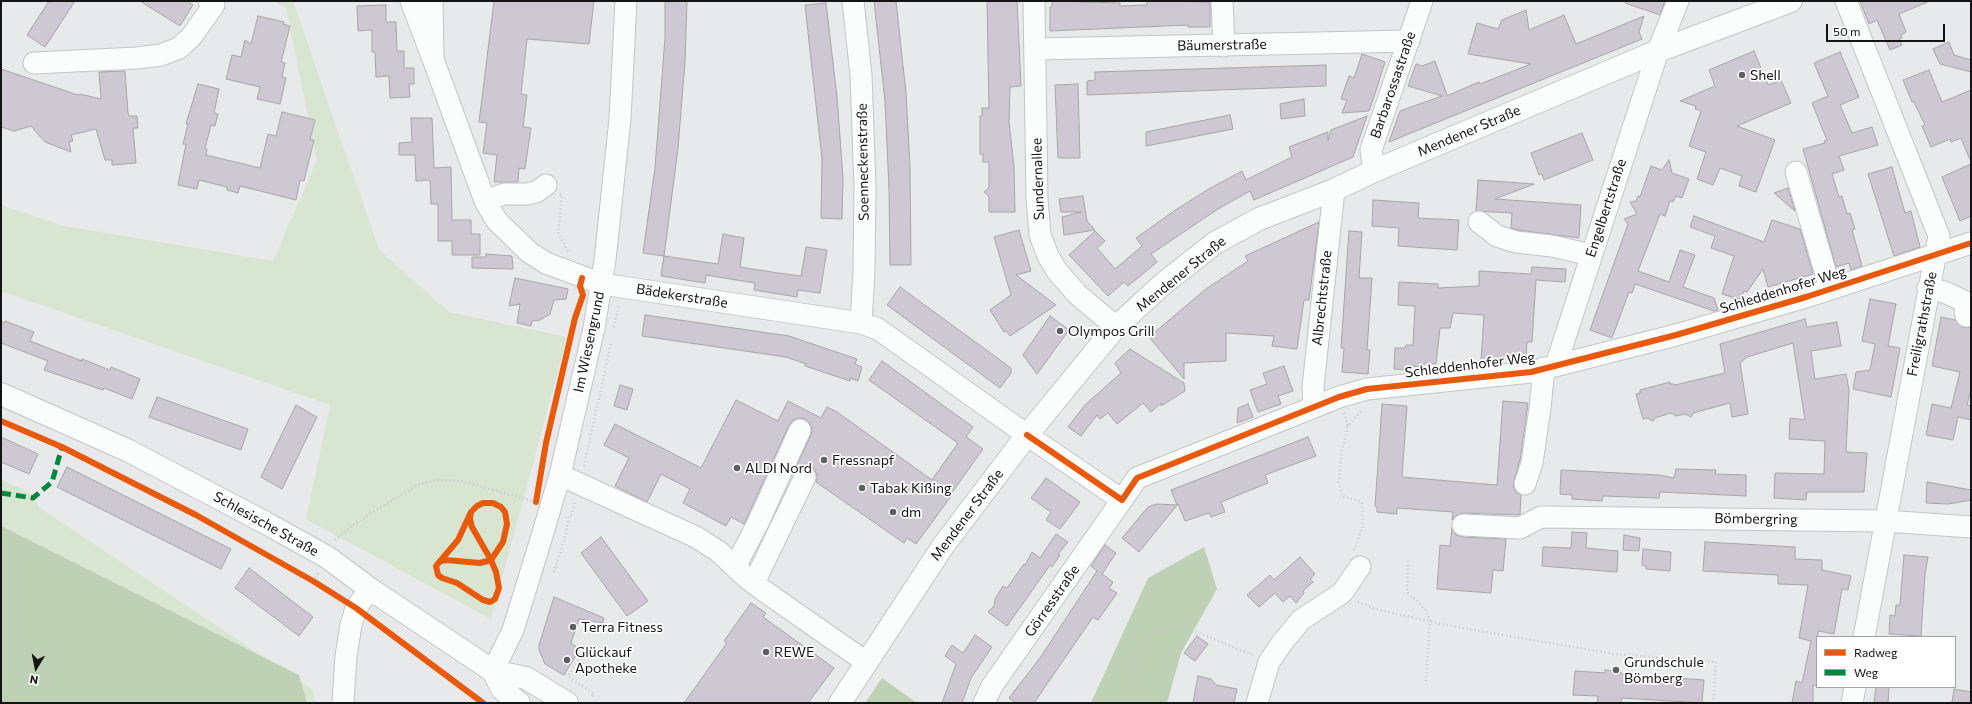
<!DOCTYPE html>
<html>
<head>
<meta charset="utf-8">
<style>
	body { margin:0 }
	#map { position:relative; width:1972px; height:704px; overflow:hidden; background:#e7e9eb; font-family:Commissioner,sans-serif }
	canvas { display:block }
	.frame { position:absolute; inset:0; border:2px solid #141416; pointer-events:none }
	.legend { position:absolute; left:1816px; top:636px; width:140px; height:52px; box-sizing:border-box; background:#fff; border:1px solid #a1a1a2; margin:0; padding:5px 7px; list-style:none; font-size:12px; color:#141416 }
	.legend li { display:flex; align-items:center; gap:8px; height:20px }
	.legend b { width:20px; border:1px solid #a1a1a2 }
	.north { position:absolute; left:16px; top:648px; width:40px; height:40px; -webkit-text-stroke:3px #fff; paint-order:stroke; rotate:190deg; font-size:11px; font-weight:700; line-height:16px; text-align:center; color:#141416 }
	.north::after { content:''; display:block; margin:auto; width:14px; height:18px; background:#141416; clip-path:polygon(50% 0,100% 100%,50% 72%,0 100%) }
	.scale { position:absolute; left:1826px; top:24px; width:119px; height:18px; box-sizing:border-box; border:2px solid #141416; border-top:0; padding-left:5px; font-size:12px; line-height:14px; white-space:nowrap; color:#141416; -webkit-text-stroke:3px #fff; paint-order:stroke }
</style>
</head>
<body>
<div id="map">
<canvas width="1972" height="704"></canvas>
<div class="frame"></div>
<ul class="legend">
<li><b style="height:5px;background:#e8590c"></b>Radweg</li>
<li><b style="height:5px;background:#00873e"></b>Weg</li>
</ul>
<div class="north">N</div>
<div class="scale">50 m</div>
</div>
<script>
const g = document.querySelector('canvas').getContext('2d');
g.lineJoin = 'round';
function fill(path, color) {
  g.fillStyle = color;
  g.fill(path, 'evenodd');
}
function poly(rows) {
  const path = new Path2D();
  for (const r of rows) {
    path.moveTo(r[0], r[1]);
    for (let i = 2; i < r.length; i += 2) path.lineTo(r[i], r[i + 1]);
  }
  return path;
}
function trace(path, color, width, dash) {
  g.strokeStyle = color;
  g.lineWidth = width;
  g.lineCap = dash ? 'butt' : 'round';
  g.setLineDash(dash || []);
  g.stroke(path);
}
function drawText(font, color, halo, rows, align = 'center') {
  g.font = font + ' Commissioner,sans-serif';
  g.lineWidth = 3.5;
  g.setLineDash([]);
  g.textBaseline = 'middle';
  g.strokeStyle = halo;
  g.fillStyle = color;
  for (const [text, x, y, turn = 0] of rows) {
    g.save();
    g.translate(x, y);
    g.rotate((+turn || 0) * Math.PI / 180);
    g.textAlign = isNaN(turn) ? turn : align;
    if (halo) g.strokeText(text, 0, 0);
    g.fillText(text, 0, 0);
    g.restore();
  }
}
fill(poly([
	[273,1,293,1,379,250,449,312,567,337,491,619,306,519,330,405,1,291,1,205,64,226,273,261,317,160,286,8],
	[1,479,31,494,40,508,313,690,315,703,1,703]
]), '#d8e5d1');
fill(poly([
	[1,526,299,675,307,703,1,703],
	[1204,547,1217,589,1181,653,1167,703,1091,703,1148,578],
	[882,678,917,703,865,703]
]), '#bfd1b5');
const building = poly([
	[49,1,75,1,45,47,27,35,49,1],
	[140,1,187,1,193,5,180,26,140,1],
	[494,1,594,1,589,44,527,39,521,94,527,95,523,127,531,128,525,169,519,168,518,182,494,182,497,155,483,153,487,123,479,122,494,1],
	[665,1,687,1,685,62,678,148,664,256,643,253,655,168,665,38,665,1],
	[874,1,896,1,906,93,910,167,911,265,890,265,889,189,885,101,874,1],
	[987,1,1017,1,1021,86,1010,87,1009,122,1014,166,1015,212,989,212,989,196,984,192,989,188,989,162,983,162,983,154,980,154,980,116,982,116,982,108,989,108,987,1],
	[1052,1,1120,3,1120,6,1147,5,1147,1,1210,2,1210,27,1188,27,1188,25,1050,31,1050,7,1052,7,1052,1],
	[1625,1,1665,1,1660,15,1625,3,1625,1],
	[1860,1,1930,1,1899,14,1906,32,1901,35,1902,38,1899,39,1902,45,1890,50,1877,20,1869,24,1860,1],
	[826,3,837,97,843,178,842,219,821,218,822,159,805,5,826,3],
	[386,5,386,22,396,22,397,51,404,51,404,68,414,68,414,84,409,84,410,97,390,98,389,76,376,77,375,52,372,52,372,30,358,31,357,6,386,5],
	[1526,10,1529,30,1564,15,1576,44,1644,16,1639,32,1642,39,1389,142,1400,111,1442,96,1408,86,1416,64,1422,66,1435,61,1447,95,1449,95,1479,82,1480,84,1531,64,1468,54,1477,23,1498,29,1502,20,1526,10],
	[258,16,284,22,283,24,290,26,281,62,285,63,282,77,286,78,280,104,257,99,260,87,226,79,232,55,241,57,245,40,251,44,258,16],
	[1949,42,1954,55,1971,60,1971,72,1940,64,1933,49,1949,42],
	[1754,51,1768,85,1781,80,1791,103,1737,126,1775,140,1756,192,1739,186,1742,176,1720,168,1713,185,1697,179,1706,152,1689,146,1701,111,1695,109,1696,106,1680,101,1715,86,1709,70,1754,51],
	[1840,52,1859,97,1840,105,1852,133,1872,127,1878,145,1839,156,1844,170,1832,174,1839,197,1842,196,1847,214,1850,213,1855,229,1852,230,1862,266,1851,270,1849,263,1836,267,1803,149,1825,143,1824,141,1827,140,1812,103,1828,96,1814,63,1840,52],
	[1362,54,1385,62,1374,97,1369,111,1342,113,1347,100,1341,99,1349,76,1354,78,1362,54],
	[1326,65,1326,86,1087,95,1087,81,1095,80,1095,72,1326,65],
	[1,69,78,95,80,94,101,99,99,72,125,71,128,113,129,116,137,116,138,128,133,128,136,163,112,165,112,160,105,160,96,129,71,135,73,141,69,142,71,152,45,142,31,126,14,131,1,127,1,69],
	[1929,70,1942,102,1971,90,1971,162,1961,138,1951,142,1950,139,1931,147,1922,126,1925,125,1914,102,1912,102,1903,80,1929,70],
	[198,84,219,89,214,113,218,114,215,126,211,125,205,148,207,149,206,155,260,168,268,134,276,136,282,112,315,120,310,140,314,140,304,181,300,180,296,200,240,186,238,193,227,190,227,187,199,180,197,189,178,185,186,144,183,144,188,124,186,124,198,84],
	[1078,84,1080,158,1058,158,1055,85,1078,84],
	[1304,99,1305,116,1281,119,1280,104,1304,99],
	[1230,115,1233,129,1146,146,1146,132,1230,115],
	[1367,116,1353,157,1254,200,1250,191,1218,209,1151,254,1157,262,1128,286,1124,282,1108,296,1069,255,1095,231,1105,241,1097,248,1115,269,1142,246,1136,238,1174,211,1207,190,1242,171,1246,180,1292,157,1289,147,1328,132,1328,141,1331,130,1367,116],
	[411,118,432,118,434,168,451,167,452,220,471,220,471,234,480,234,480,255,452,255,452,241,438,241,438,204,431,204,430,180,416,181,415,155,399,155,399,143,412,142,411,118],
	[1582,133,1593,160,1544,180,1542,174,1539,175,1531,153,1582,133],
	[1669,160,1672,173,1689,179,1682,198,1676,196,1673,202,1670,201,1665,216,1660,214,1638,271,1669,282,1680,250,1695,255,1683,287,1714,298,1718,310,1714,311,1635,284,1632,293,1629,292,1612,338,1590,330,1628,224,1624,219,1637,214,1630,202,1636,201,1638,196,1640,197,1651,166,1662,170,1669,160],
	[1971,164,1971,216,1960,221,1942,177,1971,164],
	[1892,167,1905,213,1911,211,1920,247,1894,256,1868,174,1892,167],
	[1478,180,1534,184,1495,199,1581,205,1579,238,1518,230,1511,228,1512,213,1476,211,1478,180],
	[1788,188,1795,211,1774,193,1788,188],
	[1083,196,1087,221,1095,230,1064,235,1062,217,1081,212,1061,212,1059,199,1083,196],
	[1373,200,1419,203,1418,218,1459,220,1457,250,1398,246,1399,228,1372,226,1373,200],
	[1694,216,1764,242,1772,220,1800,229,1813,274,1768,287,1763,269,1747,292,1744,291,1741,300,1722,294,1734,256,1711,248,1715,236,1690,227,1694,216],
	[1319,222,1309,300,1304,300,1297,349,1272,346,1274,336,1226,333,1226,361,1184,363,1184,379,1149,337,1206,289,1248,261,1245,256,1319,222],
	[1019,230,1031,271,1016,275,1056,305,1010,336,1006,331,1004,332,990,310,1011,295,994,237,1019,230],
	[1349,231,1362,232,1359,278,1372,278,1367,350,1370,350,1368,374,1342,372,1344,348,1341,348,1349,231],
	[723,234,744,238,740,267,778,273,801,276,806,247,827,250,820,293,798,290,797,297,754,290,755,283,706,275,705,283,661,276,664,256,718,264,723,234],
	[486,254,512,256,513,269,472,268,472,257,486,257,486,254],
	[1532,267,1566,269,1565,282,1536,280,1532,342,1527,342,1526,356,1515,355,1515,359,1503,358,1502,361,1481,360,1484,315,1453,313,1450,328,1440,328,1436,364,1424,363,1424,367,1408,366,1408,370,1394,369,1395,348,1405,348,1406,345,1413,345,1415,306,1398,305,1399,282,1438,284,1438,288,1479,286,1479,271,1531,274,1532,267],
	[515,278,568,289,566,299,554,300,550,314,540,320,532,321,531,326,517,323,520,304,509,306,515,278],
	[900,287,1011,368,1011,373,1000,388,887,305,900,287],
	[1870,299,1896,304,1888,346,1900,348,1891,397,1853,389,1856,372,1870,370,1875,344,1862,341,1870,299],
	[645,315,789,336,857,359,855,364,862,367,858,381,850,378,850,381,805,366,806,364,786,357,642,336,645,315],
	[1050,316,1069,330,1037,374,1023,355,1050,316],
	[1941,317,1955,320,1962,327,1971,327,1971,389,1967,405,1971,406,1971,420,1958,417,1953,440,1926,435,1932,404,1951,408,1960,372,1932,366,1941,317],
	[1805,319,1807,327,1837,322,1841,346,1811,351,1815,379,1846,374,1849,390,1846,452,1867,453,1864,492,1807,492,1806,500,1774,498,1775,473,1824,474,1825,441,1789,439,1790,418,1805,420,1793,343,1747,357,1740,363,1748,414,1732,417,1730,403,1693,413,1691,417,1685,414,1676,416,1671,413,1655,418,1653,421,1647,418,1643,419,1636,394,1640,393,1640,390,1670,382,1670,384,1674,384,1675,385,1725,373,1720,344,1805,319],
	[1,321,4,323,5,321,34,332,30,341,82,361,82,359,110,370,111,367,140,379,132,399,104,388,103,390,44,370,48,361,1,343,1,321],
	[1130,349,1184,383,1185,391,1161,406,1161,403,1151,412,1143,403,1117,424,1108,413,1100,419,1097,415,1081,436,1068,427,1085,405,1121,373,1115,363,1130,349],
	[882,361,973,427,966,437,983,449,951,494,952,495,916,544,907,538,904,543,816,482,817,476,815,470,811,466,804,465,798,467,794,471,811,435,812,429,810,423,805,419,799,418,793,420,789,425,744,524,731,517,726,526,683,503,690,489,661,474,647,502,615,486,629,458,604,445,615,424,701,468,736,400,778,421,788,401,821,418,827,407,837,412,932,480,958,443,869,380,882,361],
	[1284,366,1293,391,1278,396,1281,404,1258,412,1250,390,1267,384,1263,373,1284,366],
	[620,385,633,389,627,410,614,406,620,385],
	[157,397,248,429,241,450,149,417,157,397],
	[1503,401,1528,403,1520,460,1514,481,1513,487,1516,492,1521,495,1520,515,1463,513,1457,515,1452,520,1453,512,1397,508,1397,514,1377,512,1377,507,1375,506,1382,404,1407,406,1402,477,1497,485,1503,401],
	[1248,404,1253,417,1237,423,1238,408,1248,404],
	[296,405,317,417,282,489,261,477,296,405],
	[1,437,38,454,29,474,1,462,1,437],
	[1308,437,1316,456,1265,475,1268,483,1221,502,1225,512,1211,517,1209,513,1185,521,1178,504,1139,552,1122,538,1148,507,1156,504,1177,505,1171,490,1308,437],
	[67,467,231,549,221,569,57,487,67,467],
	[1676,469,1716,470,1715,474,1746,475,1746,496,1660,492,1659,498,1603,496,1602,501,1572,499,1572,495,1560,494,1561,470,1659,475,1674,478,1676,469],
	[1046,478,1080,502,1060,529,1046,520,1051,512,1031,498,1046,478],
	[1927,482,1971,490,1971,500,1949,504,1926,503,1927,482],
	[1452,528,1456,535,1462,537,1506,539,1503,571,1493,570,1491,593,1437,589,1440,545,1450,546,1452,528],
	[1572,532,1587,533,1586,548,1618,551,1617,572,1542,566,1543,547,1571,548,1572,532],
	[1056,534,1068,542,1058,554,1060,555,1052,567,1050,565,1007,626,988,612,994,606,995,599,1003,586,1007,588,1024,564,1025,565,1032,552,1040,558,1056,534],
	[1624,535,1640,538,1639,551,1623,550,1624,535],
	[601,537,648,601,627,616,581,553,601,537],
	[1705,542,1795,547,1795,559,1822,560,1822,570,1851,576,1848,590,1842,589,1834,634,1818,631,1817,686,1813,685,1813,703,1792,703,1796,681,1802,683,1811,641,1799,638,1808,585,1778,584,1778,575,1703,571,1705,542],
	[1105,545,1116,553,1102,574,1113,582,1109,588,1117,593,1098,620,1093,617,1034,703,1016,703,1009,698,1040,658,1097,571,1091,566,1105,545],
	[1643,549,1671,552,1670,571,1646,569,1646,566,1642,565,1643,549],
	[1904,555,1928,557,1925,574,1921,636,1889,634,1890,615,1895,616,1896,605,1900,605,1904,555],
	[1300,557,1315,574,1310,579,1313,582,1303,591,1304,593,1296,603,1290,596,1283,602,1275,593,1259,607,1247,595,1270,575,1274,580,1300,557],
	[249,568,313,617,299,636,235,588,249,568],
	[554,597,604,618,603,623,579,619,571,643,580,649,564,675,545,664,539,650,539,645,554,597],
	[751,603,766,613,763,617,834,668,808,703,684,703,727,643,724,641,751,603],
	[975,635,992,647,971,678,962,703,942,703,956,664,945,656,952,645,963,653,975,635],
	[1197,636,1208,644,1195,661,1184,653,1197,636],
	[1605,670,1621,672,1621,674,1704,680,1702,703,1622,698,1621,703,1597,703,1598,696,1573,695,1575,671,1605,673,1605,670],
	[1198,676,1211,679,1216,685,1237,689,1234,703,1193,703,1198,676],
	[1876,687,1889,687,1888,703,1874,703,1876,687],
	[1954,689,1971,692,1971,703,1952,703,1954,689]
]);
fill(building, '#cec8d2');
trace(building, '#a6a6a8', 1);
const minor = poly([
	[411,1,433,59,432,1],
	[853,1,861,75,865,187,864,272,861,323],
	[1034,1,1037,199,1040,235,1048,256,1057,271,1077,294,1116,327],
	[1222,1,1224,46],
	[1846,1,1939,236,1864,637],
	[1036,49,1409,41],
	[433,59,485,201,497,221,529,252,546,263,602,284,861,323,878,329,1027,435,1122,500,1137,478,1339,397,1367,389,1531,372,1676,335,1806,297,1971,243],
	[34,63,137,58,161,55,179,48,191,37,214,5,209,1],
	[1374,171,1371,150,1422,1],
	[1796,172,1830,288],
	[485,201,504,194,527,194,536,192,546,185],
	[1479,222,1497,236,1516,242,1552,246,1591,255],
	[1928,288,1944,292,1964,301,1966,316],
	[1556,365,1658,51,1678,1],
	[1314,406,1313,387,1334,190],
	[560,475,696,537,718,551,747,578,764,591,866,662],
	[1525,484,1532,463,1540,408,1544,368],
	[1463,525,1520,528,1541,517,1885,521,1971,527],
	[735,567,758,523,800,430],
	[754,583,805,477],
	[493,671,513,630,542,536,560,475,594,328,605,260,620,119,626,1],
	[343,703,346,656,351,625,356,608,370,589],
	[984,703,992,686,1122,500],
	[1257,703,1269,662,1282,643,1301,620,1342,593,1360,567],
	[1852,703,1855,687]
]);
const major = poly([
	[1,394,127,450,264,522,327,557,370,589,493,671,526,678,567,703],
	[493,671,502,689,519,703],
	[840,703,943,546,1027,435,1095,352,1116,327,1164,283,1215,243,1259,219,1334,190,1374,171,1658,51,1791,1]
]);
trace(minor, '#c4c5c7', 23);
trace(major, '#c4c5c7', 24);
trace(poly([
	[560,194,562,195,558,232,568,252],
	[614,327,619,305],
	[1344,413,1348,426],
	[1,421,62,447,196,515,313,581,340,599],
	[544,458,576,315],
	[584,466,611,344],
	[335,540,354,524,417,485,437,480,461,481,533,501],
	[1354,550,1363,526,1362,502,1342,496,1339,482,1341,453,1348,426,1362,410],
	[1408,561,1407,592,1425,609,1430,621,1426,682],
	[554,572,567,530,568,517,571,515,575,502],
	[313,581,318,573],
	[1358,602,1376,609,1451,626,1614,654,1716,662,1713,703],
	[371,619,483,703],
	[584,663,579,659,568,676,594,694,591,698],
	[1129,703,1135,667,1149,635,1171,628,1187,628,1252,655]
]), '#c6c7c8', 2.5, [1, 3]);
trace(minor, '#fbfcfc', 21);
trace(major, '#fbfcfc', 22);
trace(poly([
	[1,493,33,498,52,482,62,447]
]), '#00873e', 5, [10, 5]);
trace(poly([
	[1,421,62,447,196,515,313,581,356,608,483,703],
	[1027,435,1122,500,1137,478,1339,397,1367,389,1531,372,1676,335,1806,297,1971,243],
	[536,502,546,443,575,318,583,295,580,286,582,278],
	[441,561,446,560,480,563,491,560,503,542,507,524,505,512,501,507,493,503,483,503,477,506,471,512,458,540,436,566,438,575,442,578,457,583,483,600,490,602,495,599,499,588,496,572,491,560,472,527,470,519,471,512]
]), '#e8590c', 6);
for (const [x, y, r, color] of [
	[1742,75,4,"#5e5f61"],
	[1060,331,4,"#5e5f61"],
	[824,460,4,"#5e5f61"],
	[737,468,4,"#5e5f61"],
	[862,488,4,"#5e5f61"],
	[893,512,4,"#5e5f61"],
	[573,627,4,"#5e5f61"],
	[766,652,4,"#5e5f61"],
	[567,660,4,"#5e5f61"],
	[1616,670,4,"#5e5f61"]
]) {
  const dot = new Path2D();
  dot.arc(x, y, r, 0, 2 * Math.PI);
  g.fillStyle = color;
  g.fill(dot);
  trace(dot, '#fff', 1.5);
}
drawText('14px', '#141416', '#fff', [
	["Bäumerstraße",1222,45,-1],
	["Barbarossastraße",1393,85,-71],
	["Mendener Straße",1469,131,-23],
	["Soenneckenstraße",863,162,-91],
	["Sundernallee",1038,179,-92],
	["Engelbertstraße",1606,208,-72],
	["Mendener Straße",1181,274,-39],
	["Schleddenhofer Weg",1783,290,-17],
	["Bädekerstraße",682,296,9],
	["Albrechtstraße",1322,298,-84],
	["Freiligrathstraße",1922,324,-79],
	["Im Wiesengrund",589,342,-78],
	["Schleddenhofer Weg",1470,365,-7],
	["Mendener Straße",967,515,-53],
	["Bömbergring",1756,519,1],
	["Schlesische Straße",266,524,29],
	["Görresstraße",1052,601,-55]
]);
drawText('14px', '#141416', '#fff', [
	["Shell",1750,75],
	["Olympos Grill",1068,331],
	["Fressnapf",832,460],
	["ALDI Nord",745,468],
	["Tabak Kißing",870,488],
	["dm",901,512],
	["Terra Fitness",581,627],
	["Glückauf",575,652],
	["Apotheke",575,668],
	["REWE",774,652],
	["Grundschule",1624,662],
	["Bömberg",1624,678]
], 'left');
</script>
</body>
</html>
